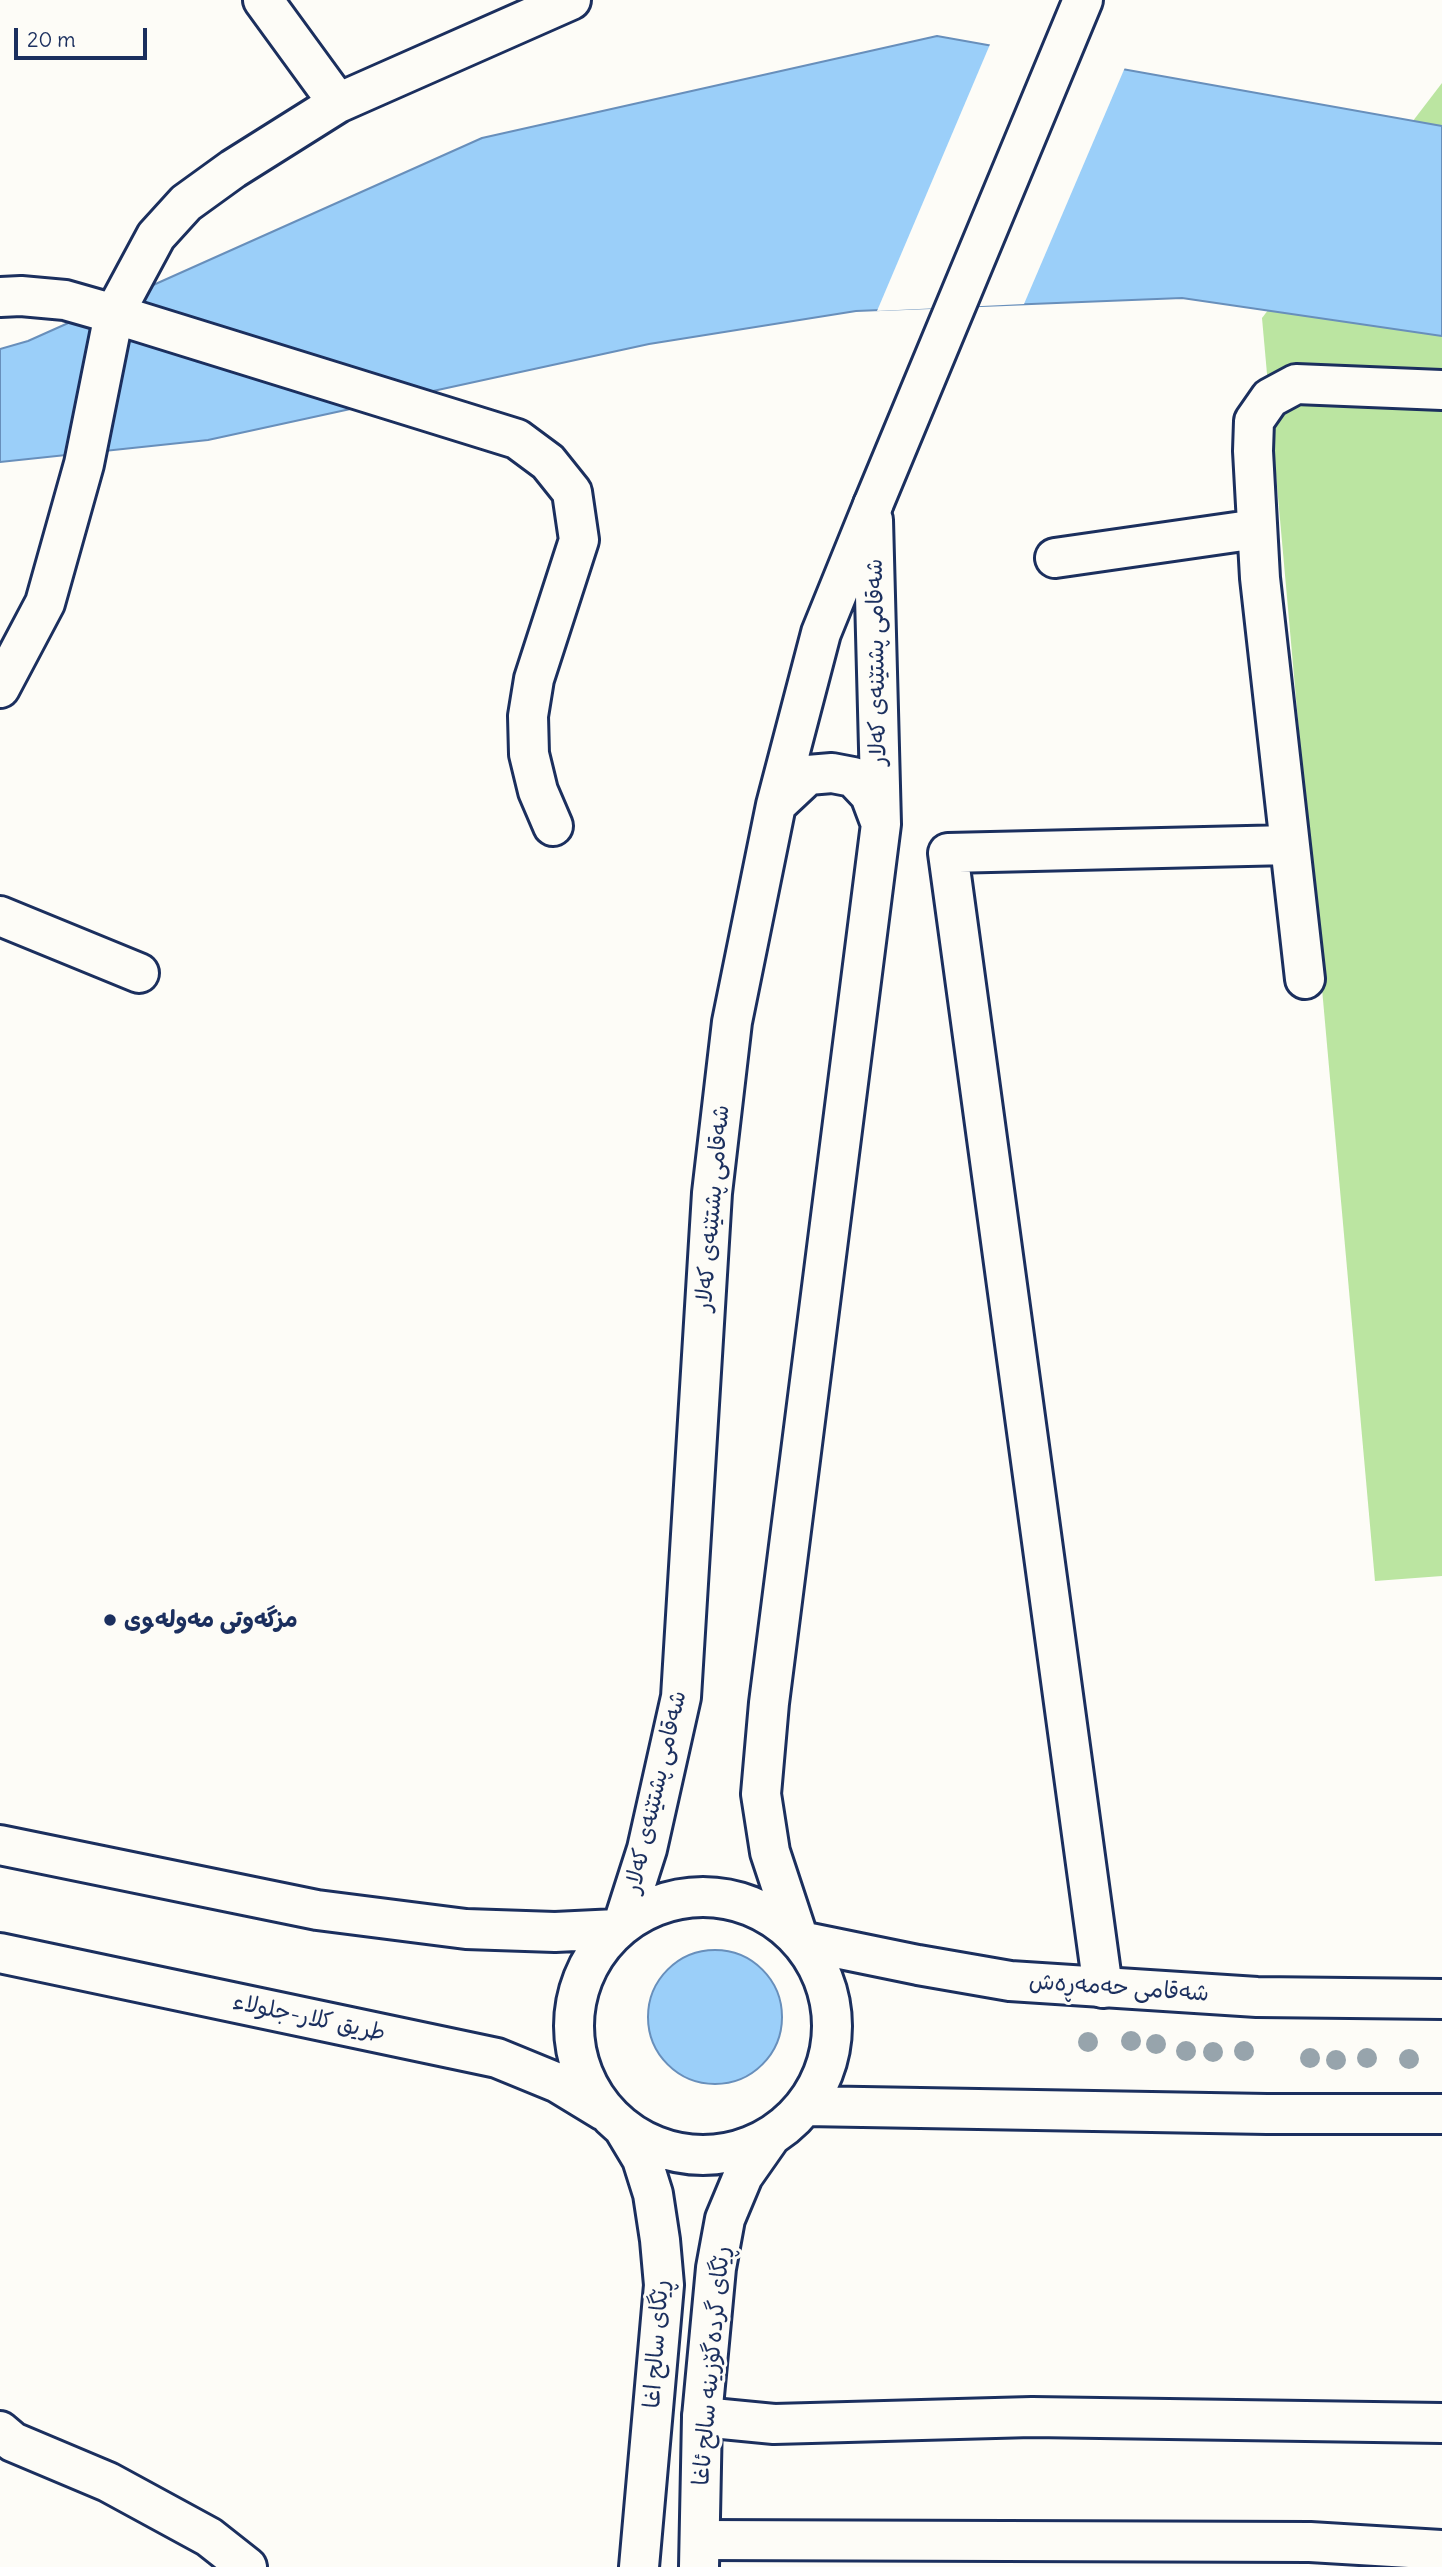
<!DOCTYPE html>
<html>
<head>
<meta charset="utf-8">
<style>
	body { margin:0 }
	#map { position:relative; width:1442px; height:2567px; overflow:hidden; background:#fdfcf7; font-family:Delius,sans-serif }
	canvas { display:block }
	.scale { position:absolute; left:14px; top:28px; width:133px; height:32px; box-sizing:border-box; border:4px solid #1b2f5e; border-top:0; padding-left:9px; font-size:21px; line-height:24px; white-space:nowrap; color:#1b2f5e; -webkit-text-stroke:5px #fdfcf7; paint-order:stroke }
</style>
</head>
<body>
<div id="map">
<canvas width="1442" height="2567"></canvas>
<div class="scale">20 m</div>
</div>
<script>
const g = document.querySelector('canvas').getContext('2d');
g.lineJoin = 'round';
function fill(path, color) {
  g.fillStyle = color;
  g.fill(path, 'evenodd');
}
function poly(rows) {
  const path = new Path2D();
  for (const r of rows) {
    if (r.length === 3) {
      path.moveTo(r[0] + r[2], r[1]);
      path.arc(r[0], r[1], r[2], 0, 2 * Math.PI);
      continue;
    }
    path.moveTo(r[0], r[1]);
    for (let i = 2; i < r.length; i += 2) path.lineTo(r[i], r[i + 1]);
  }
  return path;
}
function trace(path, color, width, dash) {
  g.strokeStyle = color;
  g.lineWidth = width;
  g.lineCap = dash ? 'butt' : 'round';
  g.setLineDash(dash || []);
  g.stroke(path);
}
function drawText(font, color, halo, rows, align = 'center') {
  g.font = font + ' Delius,"Playpen Sans Arabic",sans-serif';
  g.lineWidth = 6;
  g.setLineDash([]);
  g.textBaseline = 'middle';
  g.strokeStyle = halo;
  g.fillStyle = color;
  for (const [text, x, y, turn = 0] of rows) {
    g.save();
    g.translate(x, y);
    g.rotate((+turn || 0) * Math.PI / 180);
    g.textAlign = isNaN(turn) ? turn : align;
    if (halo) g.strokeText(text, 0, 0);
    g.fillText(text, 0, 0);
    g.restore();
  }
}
fill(poly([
	[1442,83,1442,1576,1375,1581,1262,318]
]), '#bbe5a1');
const water = poly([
	[937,36,1442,126,1442,336,1182,298,856,311,649,344,208,440,0,462,0,349,28,341,482,138,937,36],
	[715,2017,67]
]);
fill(water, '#9bcff9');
trace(water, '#688fbb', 2);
fill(poly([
	[991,42,1126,65,1024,304,877,311]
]), '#fdfcf7');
const minor = poly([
	[263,0,338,103],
	[0,297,21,296,65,300,114,314,517,439,548,462,572,492,579,540,534,679,528,716,529,754,538,791,553,826],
	[1055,558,1257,529],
	[0,688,45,603,84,464,114,314,156,236,186,203,233,169,338,103,571,0],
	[0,916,139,973],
	[1305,979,1260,578,1253,451,1254,421,1270,398,1296,384,1442,390],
	[1103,1988,948,853,1290,845],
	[702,2417,774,2424,1032,2417,1442,2423],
	[0,2431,13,2442,108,2482,209,2537,247,2567],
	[700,2540,1310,2542,1442,2550]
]);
const major = poly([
	[873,505,1083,0]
]);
const highway = poly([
	[776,805,808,775,832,773,853,777,870,795,879,819],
	[0,1845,317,1910,466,1929,555,1932,617,1929],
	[703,2026,129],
	[623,1924,647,1849,681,1697,712,1193,732,1022,776,805,821,633,873,505],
	[799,1940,770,1852,761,1794,769,1703,881,824,873,520],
	[801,1941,918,1965,1010,1981,1257,1997,1442,1999],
	[0,1953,497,2058,558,2083,604,2111],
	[805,2106,1267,2114,1442,2114],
	[624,2129,642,2159,653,2194,660,2240,664,2285,639,2567],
	[699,2567,702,2417,716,2268,725,2219,743,2176,771,2136]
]);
trace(minor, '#1b2f5e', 44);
trace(major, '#1b2f5e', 44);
trace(highway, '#1b2f5e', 44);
trace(minor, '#fdfcf7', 38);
trace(major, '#fdfcf7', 38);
trace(highway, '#fdfcf7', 38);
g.fillStyle = '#97a4ac';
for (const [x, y] of [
	[1131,2041],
	[1088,2042],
	[1156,2044],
	[1186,2051],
	[1244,2051],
	[1213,2052],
	[1310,2058],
	[1367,2058],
	[1409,2059],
	[1336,2060]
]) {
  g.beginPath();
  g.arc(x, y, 10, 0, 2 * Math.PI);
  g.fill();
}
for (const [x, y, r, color] of [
	[110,1620,7,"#1b2f5e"]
]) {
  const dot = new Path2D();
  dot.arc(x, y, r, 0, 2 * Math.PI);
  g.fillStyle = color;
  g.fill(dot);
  trace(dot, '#fdfcf7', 2.5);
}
drawText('23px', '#1b2f5e', '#fdfcf7', [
	["شەقامی پشتێنەی کەلار",877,662,-91],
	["شەقامی پشتێنەی کەلار",713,1208,-85],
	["شەقامی پشتێنەی کەلار",656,1792,-77],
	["شەقامی حەمەڕەش",1119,1988,4],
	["طريق كلار-جلولاء",309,2018,12],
	["ڕێگای سالح اغا",657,2344,-86],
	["ڕێگای گردەگۆزینە سالح ئاغا",712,2366,-85]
]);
drawText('bold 23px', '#1b2f5e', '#fdfcf7', [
	["مزگەوتی مەولەوی",124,1620]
], 'left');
</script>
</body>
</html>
